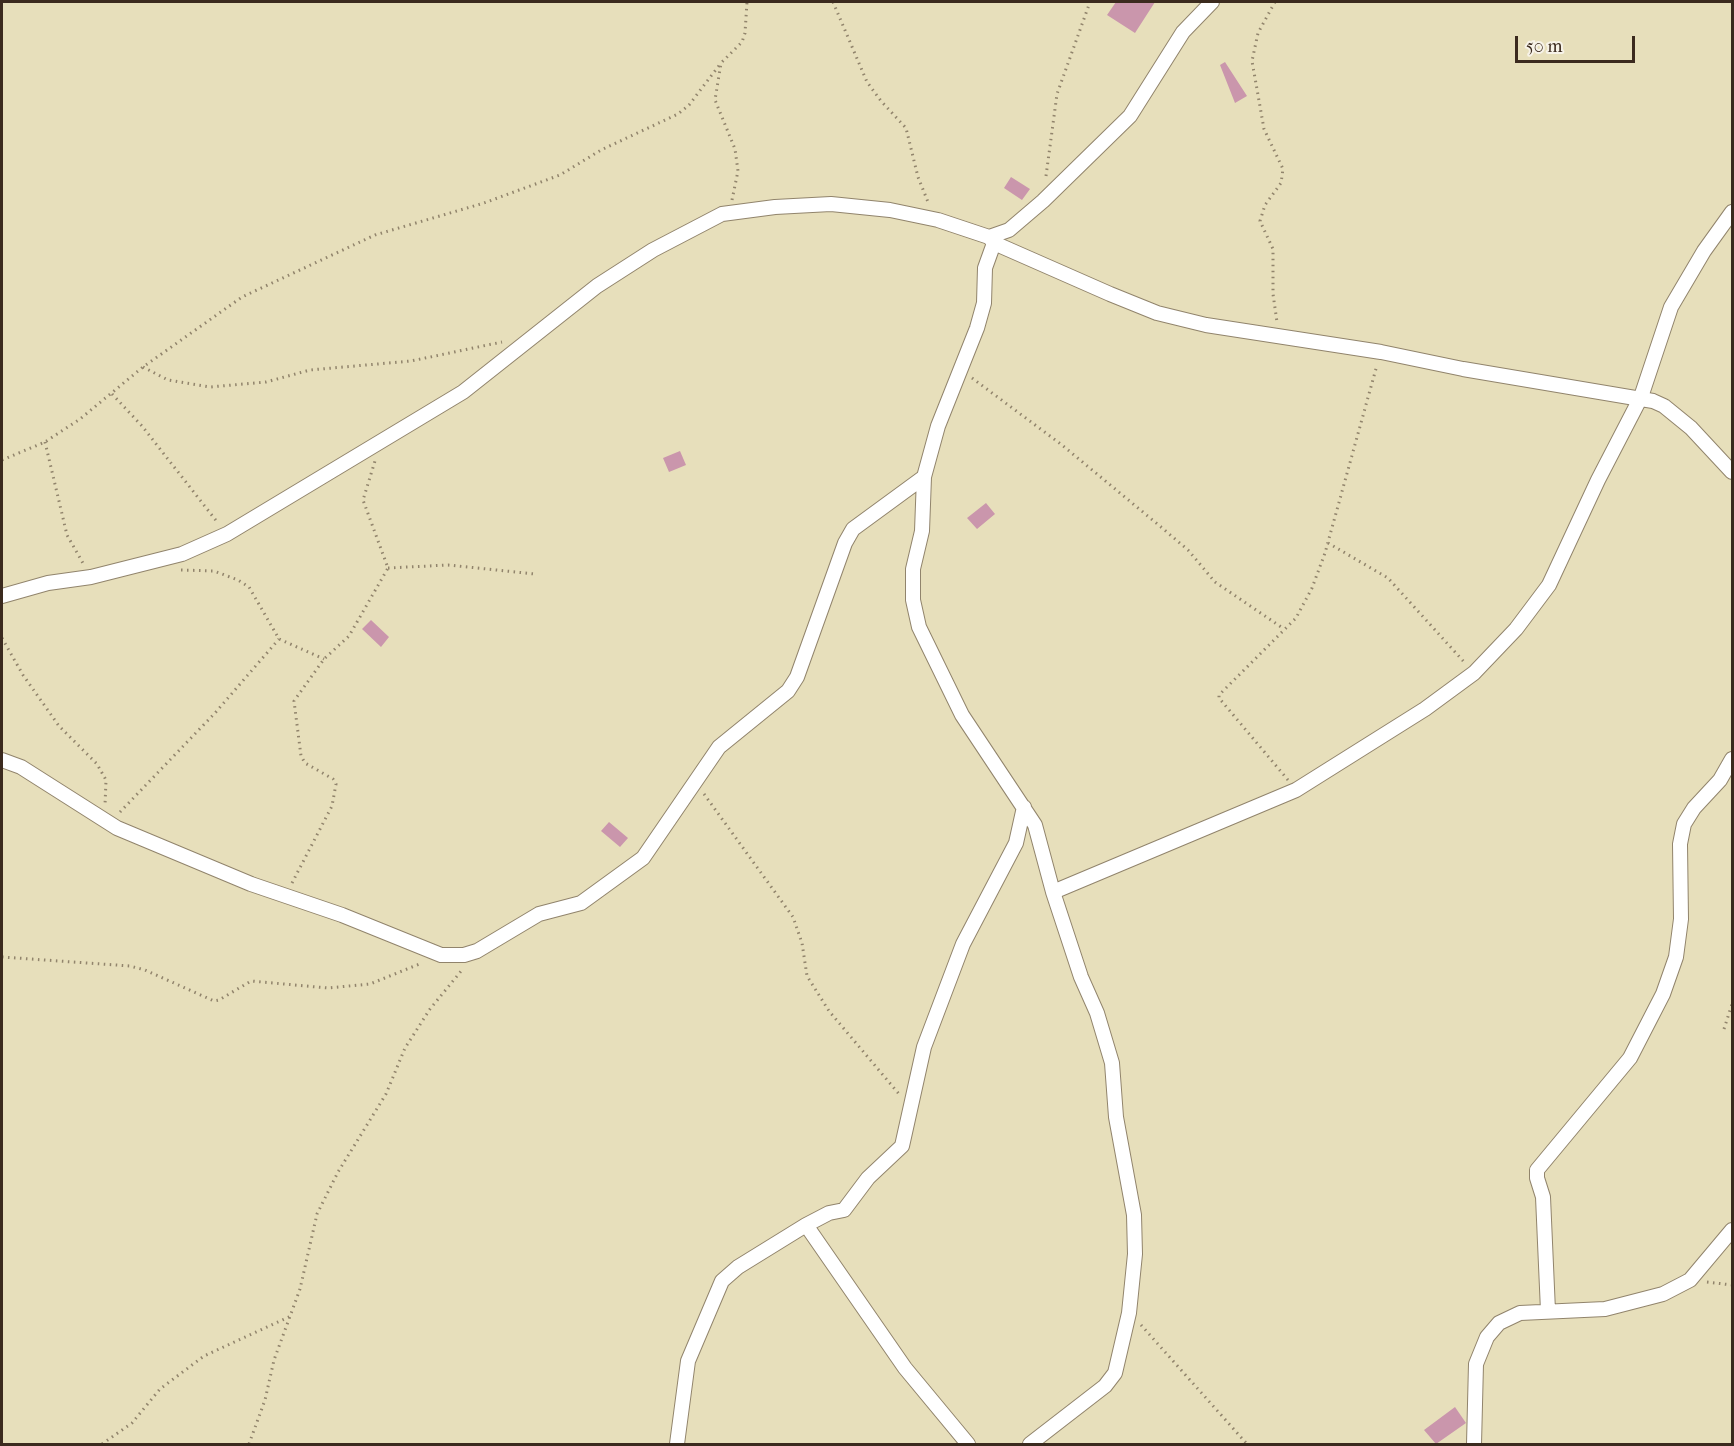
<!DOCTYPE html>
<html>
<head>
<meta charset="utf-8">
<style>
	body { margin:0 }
	#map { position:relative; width:1734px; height:1446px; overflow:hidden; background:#e7dfbb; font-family:"IM FELL French Canon",serif }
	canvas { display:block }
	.frame { position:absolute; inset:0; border:3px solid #3b2a1e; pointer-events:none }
	.scale { position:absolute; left:1515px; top:36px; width:120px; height:27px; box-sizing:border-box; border:3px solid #3b2a1e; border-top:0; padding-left:8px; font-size:18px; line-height:21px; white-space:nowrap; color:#3b2a1e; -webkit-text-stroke:4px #f7f3e8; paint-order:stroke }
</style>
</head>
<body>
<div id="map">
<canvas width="1734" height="1446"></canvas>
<div class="frame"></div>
<div class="scale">50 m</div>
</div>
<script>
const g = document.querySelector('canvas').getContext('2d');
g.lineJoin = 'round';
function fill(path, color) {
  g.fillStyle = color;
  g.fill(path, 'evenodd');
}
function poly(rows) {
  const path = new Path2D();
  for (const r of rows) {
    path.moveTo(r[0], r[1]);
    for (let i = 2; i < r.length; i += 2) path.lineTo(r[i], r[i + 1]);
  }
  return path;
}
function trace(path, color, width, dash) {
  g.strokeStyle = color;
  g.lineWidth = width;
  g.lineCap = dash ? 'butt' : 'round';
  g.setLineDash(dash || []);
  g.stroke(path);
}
fill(poly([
	[1116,2,1155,2,1135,33,1107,15],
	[1225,62,1247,96,1235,103,1220,65],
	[1011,177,1030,189,1022,200,1004,188],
	[680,451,686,465,669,472,663,458],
	[986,503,995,514,977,529,967,518],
	[371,620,389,637,381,647,362,629],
	[609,822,628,838,620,847,601,831],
	[1455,1407,1466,1423,1436,1444,1424,1430]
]), '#ca96ac');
const street = poly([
	[989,237,994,243,1110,294,1157,313,1206,325,1381,352,1463,369,1653,401,1664,406,1691,428,1732,472],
	[994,243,985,268,984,303,977,328,938,426,924,477,922,531,913,569,913,600,919,627,962,715,1035,825,1053,892,1081,977,1097,1013,1112,1063,1116,1117,1134,1215,1135,1254,1129,1313,1115,1373,1105,1386,1030,1444],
	[2,596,48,583,91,577,182,554,227,534,463,392,597,286,653,250,722,214,775,207,831,204,890,210,938,220,989,237,1009,230,1043,201,1130,116,1183,32,1212,2],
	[2,760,21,767,117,828,251,884,342,915,441,955,464,955,477,951,539,914,581,903,643,858,719,747,788,691,797,677,845,543,853,529,924,477],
	[1053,892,1296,790,1425,709,1474,673,1516,629,1549,585,1598,480,1641,397,1671,307,1704,251,1732,212],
	[806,1225,905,1368,968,1444],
	[1548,1311,1543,1197,1537,1178,1537,1170,1630,1058,1663,994,1676,957,1681,919,1680,844,1684,824,1694,808,1720,780,1732,759],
	[677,1444,688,1361,722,1281,738,1267,806,1225,829,1213,844,1210,868,1178,902,1146,924,1047,963,944,1016,843,1024,807],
	[1474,1444,1476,1364,1487,1337,1499,1323,1520,1313,1605,1309,1663,1294,1690,1280,1732,1230]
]);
trace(street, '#91846c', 16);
trace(poly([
	[833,2,867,82,881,101,906,128,918,177,928,202],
	[1275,2,1258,33,1252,61,1264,129,1283,169,1281,183,1265,205,1260,221,1273,249,1273,294,1277,322],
	[1046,176,1057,94,1090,2],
	[732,200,738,171,735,149,715,100,721,63,742,42,745,33,747,2],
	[143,367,168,380,210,387,266,382,310,370,411,361,502,342],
	[972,378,1062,445,1161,527,1188,550,1215,582,1284,629],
	[112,394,142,426,218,523],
	[45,442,67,535,84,565],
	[2,460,45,442,80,419,143,367,242,297,375,235,484,203,560,175,601,150,678,114,689,105,721,63],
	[1328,543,1388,578,1465,663],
	[388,568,448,565,535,574],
	[181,570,214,571,238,580,249,587,279,639,324,659],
	[2,638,23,675,59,726,97,764,106,780,105,805],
	[1288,780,1219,698,1219,695,1296,618,1312,588,1325,553,1377,365],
	[704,794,793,917,802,943,807,976,829,1011,899,1094],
	[120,812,215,713,279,639],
	[292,883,332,806,336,784,333,779,305,763,301,756,294,701,324,659,349,636,388,568,363,500,375,461],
	[2,957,130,966,145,970,214,1001,219,1000,251,981,328,988,370,984,422,963],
	[1724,1029,1732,1004],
	[1707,1282,1732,1285],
	[1141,1325,1247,1444],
	[102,1444,132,1423,160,1389,204,1356,291,1316],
	[249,1444,265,1400,274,1360,300,1289,317,1214,338,1172,386,1094,405,1048,430,1009,462,970]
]), '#91846c', 3, [1.5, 4.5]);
trace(street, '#fff', 14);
</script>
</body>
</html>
